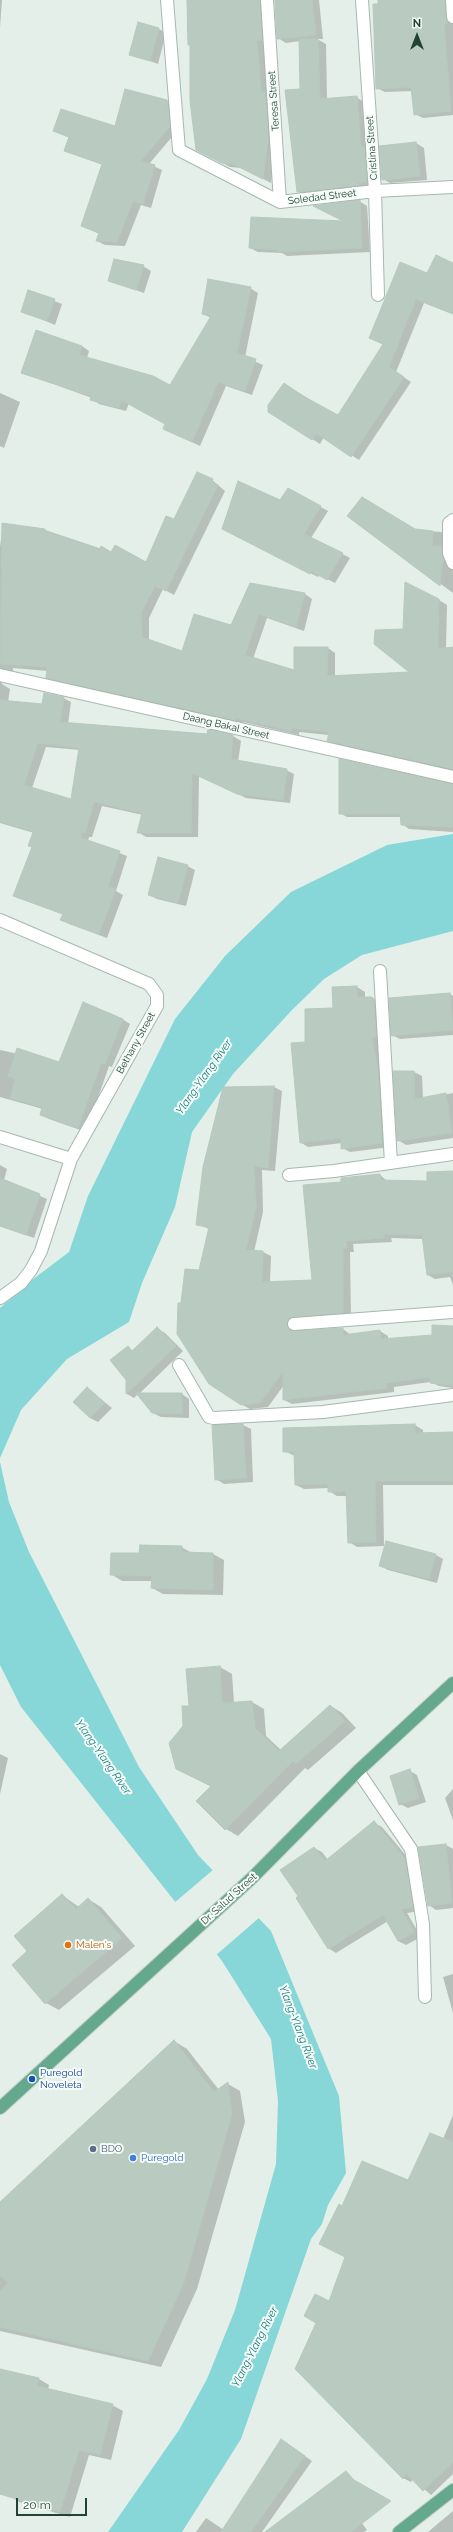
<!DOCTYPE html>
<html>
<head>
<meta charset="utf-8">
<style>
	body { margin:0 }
	#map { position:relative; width:453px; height:2532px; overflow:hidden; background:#e4efe9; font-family:Raleway,sans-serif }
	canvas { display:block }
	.north { position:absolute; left:397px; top:16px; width:40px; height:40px; -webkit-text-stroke:3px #f5fbf7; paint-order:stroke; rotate:0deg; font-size:11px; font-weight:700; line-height:16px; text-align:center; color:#214335 }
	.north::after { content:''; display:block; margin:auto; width:14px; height:18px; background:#214335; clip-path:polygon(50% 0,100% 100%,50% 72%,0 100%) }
	.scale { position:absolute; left:16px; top:2498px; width:71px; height:18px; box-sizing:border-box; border:2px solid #214335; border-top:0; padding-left:5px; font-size:12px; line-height:14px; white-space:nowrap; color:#214335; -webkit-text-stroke:3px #f5fbf7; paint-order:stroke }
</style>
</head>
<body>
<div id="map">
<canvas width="453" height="2532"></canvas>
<div class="north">N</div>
<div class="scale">20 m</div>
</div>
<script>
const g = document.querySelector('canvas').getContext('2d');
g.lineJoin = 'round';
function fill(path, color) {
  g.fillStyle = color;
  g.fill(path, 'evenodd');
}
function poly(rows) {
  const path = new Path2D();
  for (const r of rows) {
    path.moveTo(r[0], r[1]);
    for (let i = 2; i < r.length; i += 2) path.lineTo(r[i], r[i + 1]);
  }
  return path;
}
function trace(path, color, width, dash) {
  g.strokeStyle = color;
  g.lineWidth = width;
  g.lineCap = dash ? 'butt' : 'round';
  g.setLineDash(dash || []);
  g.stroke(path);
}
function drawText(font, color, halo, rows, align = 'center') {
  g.font = font + ' Raleway,sans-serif';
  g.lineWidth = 4;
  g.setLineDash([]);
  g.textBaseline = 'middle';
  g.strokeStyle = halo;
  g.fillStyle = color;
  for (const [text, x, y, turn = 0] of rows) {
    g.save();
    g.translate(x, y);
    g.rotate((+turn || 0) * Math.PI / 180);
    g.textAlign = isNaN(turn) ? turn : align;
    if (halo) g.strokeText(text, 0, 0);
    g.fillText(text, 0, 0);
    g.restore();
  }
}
fill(poly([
	[453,834,453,931,362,955,324,979,292,1010,233,1074,192,1132,175,1207,142,1283,129,1322,67,1359,21,1410,0,1458,0,1308,28,1283,69,1252,88,1196,175,1019,225,956,291,892,387,845],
	[0,1462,9,1502,29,1552,139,1767,198,1855,271,1931,339,2096,346,2173,328,2205,322,2224,311,2239,241,2439,182,2532,108,2532,179,2430,207,2379,235,2310,276,2164,278,2101,271,2039,222,1961,21,1707,0,1665]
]), '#87d7d9');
fill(poly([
	[214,1869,260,1917,215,1956,173,1904]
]), '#e4efe9');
fill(poly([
	[0,0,2,0,0,28],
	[188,0,271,0,276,143,271,183,242,168,230,167,205,154,191,46,189,45],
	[275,0,319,0,323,39,317,39,326,44,327,100,356,97,364,102,374,185,306,196,298,192,301,90,300,41,286,43,278,38],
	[379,0,453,0,453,115,423,118,415,114,413,91,385,92,377,88],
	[159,29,166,33,158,64,131,54],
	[167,101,175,105,177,131,149,164,162,170,151,208,141,205,125,246,105,245,97,241,99,234,82,225,103,165,65,151,70,138,54,131,116,127],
	[416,143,424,148,427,180,390,183,383,179,380,147],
	[359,201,367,206,370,252,287,256,282,253,258,252,250,248,347,222],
	[453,264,453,314,424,303,396,372,411,382,359,460,324,437,320,444,269,411,285,384,338,417,384,345,370,338,428,274],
	[143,266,151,271,144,293,109,281],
	[250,288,258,293,245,357,263,365,252,395,226,386,200,446,164,429,166,424,129,403,126,411,99,404,92,398,23,373,82,346,89,351,87,358,170,386,211,318,203,314],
	[29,291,62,304,55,325,22,311],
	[0,393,20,402,4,448,0,446],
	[212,480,225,491,174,595,163,589,149,618,149,640,183,652,232,627,250,584,305,594,312,599,304,631,267,618,253,659,295,671,328,648,335,653,335,676,411,673,404,630,439,600,447,605,446,649,453,648,453,771,336,745,328,740,329,735,299,732,299,735,243,722,242,724,54,682,47,677,48,671,13,668,13,672,0,678,0,547,3,525,45,530,147,564,174,521],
	[288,489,328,511,311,538,350,558,335,583,319,575,318,577,231,533,280,502],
	[349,516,415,530,441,532,449,537,453,568,453,593],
	[0,679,2,684,10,689,8,702,43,705,63,698,71,702,68,724,233,736,241,741,238,762,286,770,294,774,290,803,246,798,199,776,198,837,146,837,138,832,143,815,102,806,92,837,89,837,88,841,127,856,116,891,123,895,107,938,69,924,62,920,64,915,14,896,33,848,34,833,0,823],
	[46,747,80,750,72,800,32,788],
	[453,785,453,832,409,829,402,824,401,817,347,817,340,813],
	[187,866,195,870,186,906,157,899,149,895],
	[357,987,365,992,365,998,372,998,380,1002,390,1147,350,1152,342,1148,342,1143,308,1147,300,1142,306,1043,334,1009,333,988],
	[450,994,453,996,453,1035,400,1039,392,1035],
	[122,1019,130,1024,112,1067,109,1066,86,1132,49,1119,41,1115,43,1109,0,1097,0,1050,60,1063],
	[394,1072,414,1072,422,1076,423,1099,453,1093,453,1138,406,1145,398,1140],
	[274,1087,282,1091,275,1171,262,1170,263,1212,254,1252,263,1252,271,1256,270,1282,313,1281,342,1183,380,1175,388,1182,429,1182,453,1172,453,1285,450,1277,435,1279,428,1275,423,1239,391,1238,392,1242,353,1244,354,1252,350,1252,351,1317,294,1326,295,1332,343,1329,351,1335,380,1331,388,1336,388,1339,433,1336,453,1327,453,1388,439,1386,430,1382,394,1387,394,1392,292,1404,284,1400,284,1385,268,1407,250,1409,241,1404,182,1304,200,1272,209,1229,197,1224],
	[0,1165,7,1169,4,1180,47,1199,34,1238,0,1226],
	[157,1328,165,1333,183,1351,139,1394,182,1394,189,1399,189,1418,161,1417,153,1413,138,1394,134,1398,127,1394,128,1348,134,1351],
	[87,1388,112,1408,98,1422,90,1418],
	[243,1425,251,1429,253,1482,224,1484,216,1479],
	[415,1425,423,1430,423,1433,453,1433,453,1485,383,1485,384,1546,357,1547,349,1542,347,1496,337,1496,329,1491,329,1488,304,1489,296,1485,295,1456,284,1451],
	[181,1547,192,1553,213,1554,224,1560,223,1595,163,1594,152,1588,153,1581,122,1581,111,1574,140,1554],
	[436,1555,443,1559,437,1583,388,1570,380,1566],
	[220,1667,232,1674,234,1703,252,1702,264,1709,266,1736,281,1750,331,1706,342,1713,356,1728,308,1770,305,1768,238,1836,226,1829,197,1801,212,1787,176,1768,190,1707],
	[0,1754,8,1758,0,1794],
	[410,1771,417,1775,426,1802,408,1808,400,1804],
	[453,1789,453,1820,445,1798],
	[374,1823,382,1827,413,1864,420,1911,407,1913,421,1937,406,1945,398,1941,388,1921,336,1953,328,1948,300,1896,314,1848,322,1852,328,1860],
	[446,1845,453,1849,453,1908,436,1910,429,1905],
	[62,1895,79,1907,88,1899,101,1907,135,1946,59,2010,46,2003,29,1951],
	[453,1974,453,2013,443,1977],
	[174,2041,187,2049,219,2090,228,2084,240,2091,245,2122,197,2289,161,2367,0,2331,0,2203],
	[453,2115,453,2474,431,2495,413,2479,411,2482,403,2478,330,2303,346,2257,343,2207,408,2182,443,2139],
	[0,2374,39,2379,49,2385,48,2390,112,2405,123,2411,111,2460,89,2455,70,2517,19,2502,0,2489],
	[289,2445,312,2461,262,2532,196,2532,206,2518,224,2530],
	[337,2489,367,2530,364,2532,266,2532],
	[453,2511,453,2532,428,2532]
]), '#0003');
const building = poly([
	[187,0,260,0,262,40,257,41,261,92,265,92,268,138,263,179,233,164,222,163,196,150,190,101,190,45,188,45,187,0],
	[275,0,312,0,316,35,277,39,275,0],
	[378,0,445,0,447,24,444,24,451,111,414,115,411,87,376,89,373,4,378,4,378,0],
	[138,22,159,28,150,61,129,55,138,22],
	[299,39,318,39,320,99,357,96,361,147,364,147,367,181,358,183,359,185,297,192,285,90,300,89,299,39],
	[125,89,167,100,170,126,141,161,155,165,143,204,133,201,117,242,96,241,99,233,81,226,102,164,64,151,69,137,53,131,61,109,115,126,125,89],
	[416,142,420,176,382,180,379,146,416,142],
	[360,200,362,248,278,252,278,250,249,248,251,217,343,221,313,206,360,200],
	[436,255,453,263,453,314,416,299,389,367,404,377,351,457,316,433,312,440,268,412,268,405,284,383,301,395,338,415,383,344,369,338,400,262,427,273,436,255],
	[114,259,144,265,136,290,108,281,114,259],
	[208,279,251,287,237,353,256,359,245,391,218,382,192,442,163,429,165,424,121,400,119,408,90,400,91,396,21,373,36,330,82,346,79,355,153,376,170,385,211,316,202,314,208,279],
	[28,290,55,299,47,321,21,312,28,290],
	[197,472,213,479,212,482,218,485,166,591,155,586,141,613,142,637,182,651,194,614,231,625,250,583,305,593,296,627,259,614,245,655,294,670,294,647,328,647,327,676,409,672,374,644,375,630,403,629,405,582,439,599,438,649,453,647,453,769,327,741,329,732,292,728,291,731,235,718,235,720,46,678,47,667,0,664,2,523,45,529,45,531,100,549,101,546,111,552,115,545,146,562,166,516,174,519,197,472],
	[238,481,280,500,288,488,321,506,304,534,343,553,327,580,311,571,310,574,222,529,238,481],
	[362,497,415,529,433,531,432,546,442,546,443,558,440,586,347,516,362,497],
	[44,693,64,697,60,722,207,734,208,729,233,735,231,759,287,769,283,800,237,794,192,773,191,833,137,833,142,813,94,802,85,833,81,833,81,838,120,851,108,887,116,889,99,934,60,920,63,914,13,896,32,847,28,846,33,832,0,822,0,700,42,704,44,693],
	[38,743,79,748,71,799,24,785,38,743],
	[339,759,453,784,453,827,401,825,400,814,339,814,339,759],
	[158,857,188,865,178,903,148,895,158,857],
	[357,986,357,997,372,997,374,999,376,1037,372,1037,378,1070,382,1143,341,1149,341,1138,300,1143,291,1043,305,1042,305,1009,333,1008,332,987,357,986],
	[450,993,453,1030,391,1036,389,998,450,993],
	[83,1002,123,1019,105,1064,101,1063,78,1128,40,1115,42,1107,10,1098,15,1079,8,1076,17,1048,59,1062,83,1002],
	[393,1071,414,1071,415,1099,446,1093,452,1133,397,1141,393,1071],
	[274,1086,268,1168,254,1166,256,1208,246,1250,263,1251,262,1282,312,1280,303,1185,341,1182,341,1178,380,1174,381,1180,427,1181,427,1172,453,1171,453,1272,427,1275,422,1235,384,1234,384,1238,346,1241,347,1248,343,1248,343,1313,293,1317,287,1321,288,1328,295,1331,343,1328,343,1335,380,1330,381,1339,432,1335,432,1325,453,1326,453,1385,430,1383,430,1377,386,1383,387,1388,283,1400,283,1371,260,1403,241,1405,209,1384,177,1334,178,1303,181,1303,185,1269,199,1270,209,1227,196,1225,203,1167,223,1087,274,1086],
	[0,1178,40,1194,26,1235,0,1226,0,1178],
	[157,1327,176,1346,126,1394,126,1380,110,1360,128,1346,132,1351,157,1327],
	[87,1387,105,1403,90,1418,73,1402,87,1387],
	[136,1393,182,1393,182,1414,152,1413,136,1393],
	[243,1424,246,1478,215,1480,212,1425,243,1424],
	[415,1424,415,1433,453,1432,453,1481,375,1481,376,1542,348,1543,346,1491,328,1492,328,1484,295,1485,294,1452,283,1452,283,1428,415,1424],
	[386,1541,436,1554,429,1579,379,1566,386,1541],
	[140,1545,182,1546,182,1552,213,1553,213,1590,151,1588,152,1576,110,1575,111,1553,139,1553,140,1545],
	[220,1666,222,1703,252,1701,255,1728,279,1751,330,1705,345,1721,296,1764,293,1761,225,1830,196,1801,211,1786,176,1769,169,1743,183,1726,182,1706,189,1706,186,1669,220,1666],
	[410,1769,419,1798,399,1805,390,1776,410,1769],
	[374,1821,405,1859,413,1907,401,1909,414,1932,398,1941,383,1915,328,1949,296,1898,298,1896,280,1870,314,1847,325,1861,374,1821],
	[446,1844,452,1903,428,1906,418,1847,446,1844],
	[62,1894,76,1909,88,1898,122,1938,45,2004,12,1965,27,1951,14,1936,62,1894],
	[174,2040,214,2092,228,2082,232,2114,184,2282,148,2361,0,2327,0,2291,8,2283,0,2275,0,2202,174,2040],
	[430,2133,453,2142,453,2462,423,2491,406,2473,403,2479,295,2369,316,2323,304,2316,315,2294,329,2301,345,2257,319,2244,339,2204,342,2206,362,2161,408,2180,430,2133],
	[0,2369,39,2378,37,2386,113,2404,100,2455,79,2450,60,2512,0,2494,0,2369],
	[281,2439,305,2456,251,2532,221,2532,281,2439],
	[346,2471,354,2480,391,2501,351,2532,265,2532,346,2471]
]);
fill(building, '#b9cac1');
trace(building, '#b6c9bf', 1);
const minor = poly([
	[167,0,179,150,280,202,375,191,453,187],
	[267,0,280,202],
	[362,0,375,191,378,295],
	[452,0,453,17],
	[453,520,449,523,449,553,453,563],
	[0,675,453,777],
	[0,920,149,984,157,995,157,1006,71,1159,41,1251,31,1270,21,1283,0,1298],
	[380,971,391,1163],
	[0,1137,71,1159],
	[289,1175,334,1171,453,1154],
	[294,1324,453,1312],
	[179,1365,209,1417,214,1418,323,1412,453,1395],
	[358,1771,411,1849,423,1924,425,1997]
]);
const major = poly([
	[0,2108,252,1878,358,1771,453,1683],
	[399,2532,453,2490]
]);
trace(minor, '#a6b8af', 14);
trace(major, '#c1cac6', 14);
trace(minor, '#fff', 12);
trace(major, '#64a98e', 12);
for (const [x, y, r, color] of [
	[68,1945,4,"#e8710a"],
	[32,2079,4,"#1a4fb4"],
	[93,2149,4,"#5c6f8a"],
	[133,2158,4,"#3f7fe0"]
]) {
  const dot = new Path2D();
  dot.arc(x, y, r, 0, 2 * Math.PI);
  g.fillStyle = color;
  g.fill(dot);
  trace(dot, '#f5fbf7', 1.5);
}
drawText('10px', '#214335', '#f5fbf7', [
	["Teresa Street",274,101,-94],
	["Cristina Street",372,148,-94],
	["Soledad Street",322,197,-7],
	["Daang Bakal Street",226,726,13],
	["Bethany Street",136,1043,-61],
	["Dr. Salud Street",229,1899,-42]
]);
drawText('10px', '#c56008', '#f5fbf7', [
	["Malen's",76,1945]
], 'left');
drawText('10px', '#164399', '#f5fbf7', [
	["Puregold",40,2073],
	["Noveleta",40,2085]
], 'left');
drawText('10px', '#4e5e75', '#f5fbf7', [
	["BDO",101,2149]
], 'left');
drawText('10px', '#366cbe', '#f5fbf7', [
	["Puregold",141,2158]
], 'left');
drawText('italic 11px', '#147c80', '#f5fbf7', [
	["Ylang-Ylang River",204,1077,-55],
	["Ylang-Ylang River",103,1757,55],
	["Ylang-Ylang River",298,2027,69],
	["Ylang-Ylang River",255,2347,-63]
]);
</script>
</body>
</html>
